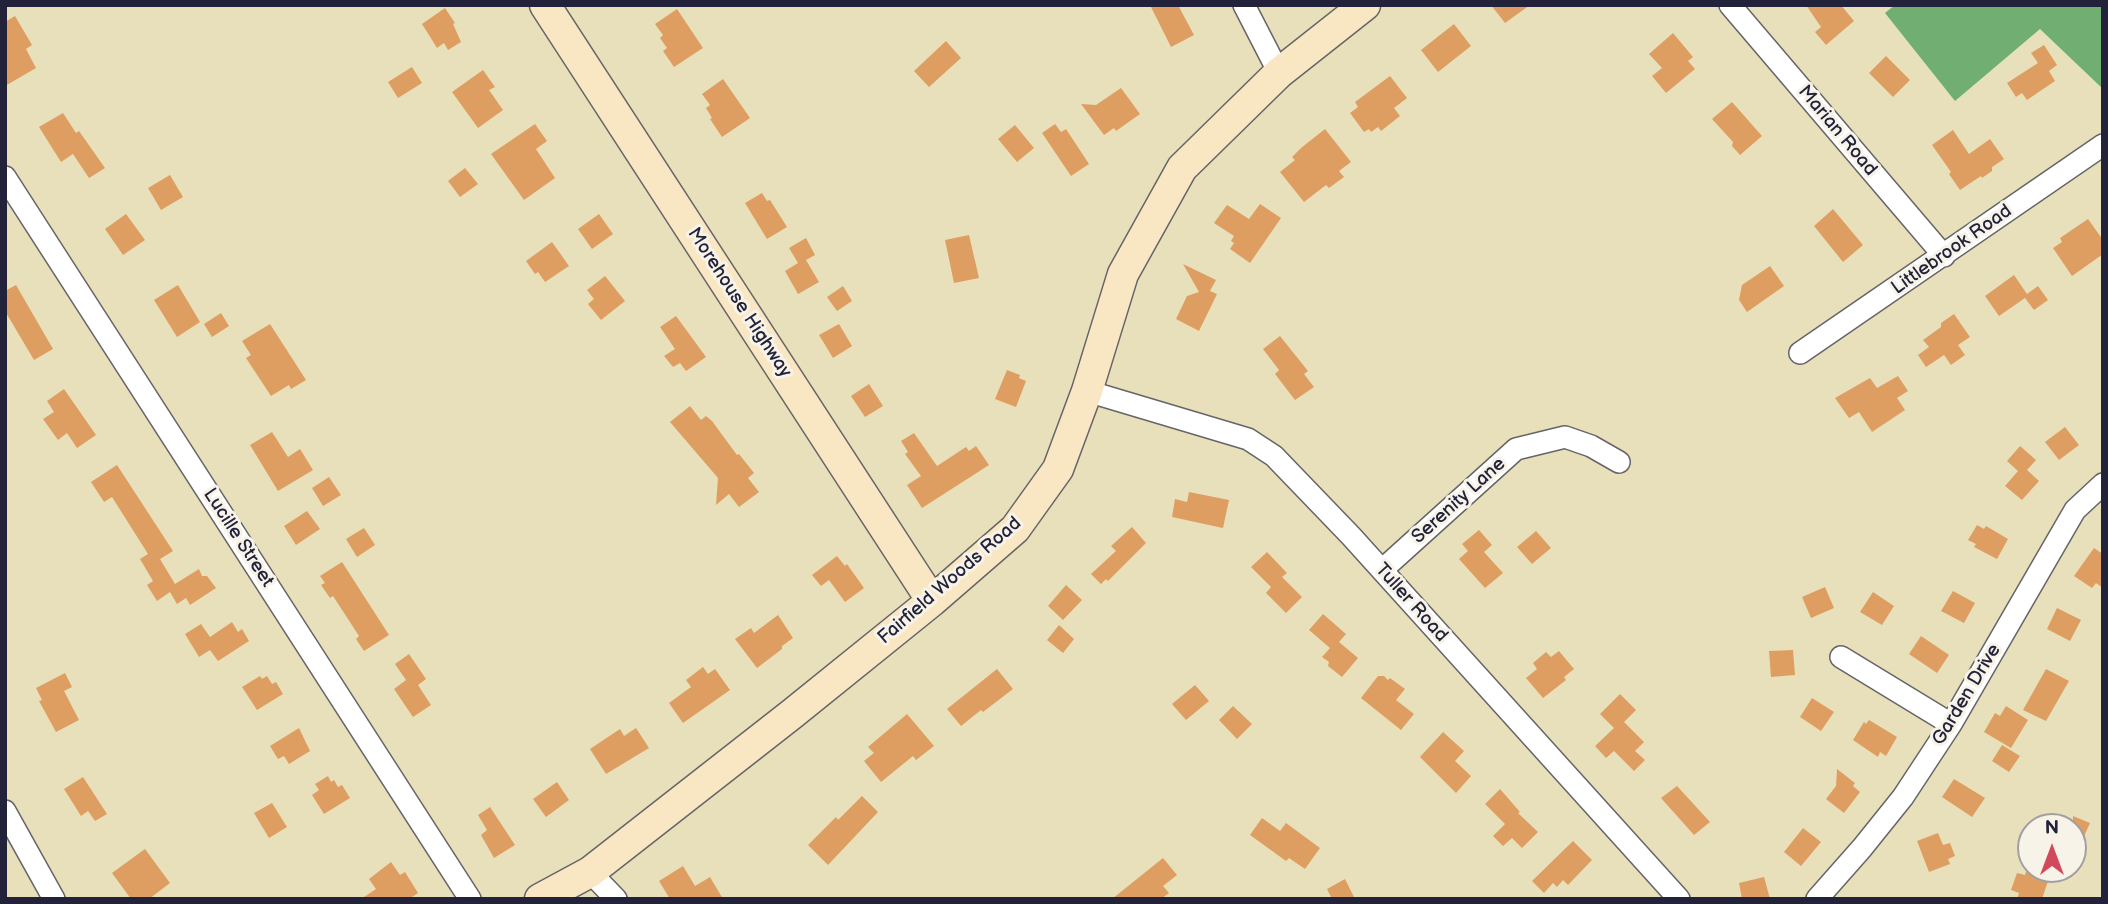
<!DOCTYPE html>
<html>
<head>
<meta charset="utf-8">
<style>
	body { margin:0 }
	#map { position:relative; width:2108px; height:904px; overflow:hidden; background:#e7e0bb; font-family:"Balsamiq Sans",sans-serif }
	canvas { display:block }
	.frame { position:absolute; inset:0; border:7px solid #22223b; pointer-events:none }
	.north { position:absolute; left:2017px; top:813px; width:70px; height:70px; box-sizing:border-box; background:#f7f3e8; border:2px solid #a29fa3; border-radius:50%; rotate:0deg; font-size:19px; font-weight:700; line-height:28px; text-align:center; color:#22223b }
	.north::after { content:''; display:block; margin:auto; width:24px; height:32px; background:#d1495b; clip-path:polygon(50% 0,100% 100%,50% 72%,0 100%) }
</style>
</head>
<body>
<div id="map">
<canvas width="2108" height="904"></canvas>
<div class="frame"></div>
<div class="north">N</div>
</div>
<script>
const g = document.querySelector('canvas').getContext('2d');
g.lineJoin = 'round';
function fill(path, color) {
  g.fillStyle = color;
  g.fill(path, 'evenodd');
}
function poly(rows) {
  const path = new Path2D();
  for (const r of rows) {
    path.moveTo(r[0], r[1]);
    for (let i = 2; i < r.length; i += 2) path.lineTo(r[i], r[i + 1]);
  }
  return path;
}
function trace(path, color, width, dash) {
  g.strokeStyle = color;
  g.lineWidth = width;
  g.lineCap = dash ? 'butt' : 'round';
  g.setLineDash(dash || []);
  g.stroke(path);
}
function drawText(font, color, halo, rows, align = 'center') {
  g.font = font + ' "Balsamiq Sans",sans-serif';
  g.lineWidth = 6;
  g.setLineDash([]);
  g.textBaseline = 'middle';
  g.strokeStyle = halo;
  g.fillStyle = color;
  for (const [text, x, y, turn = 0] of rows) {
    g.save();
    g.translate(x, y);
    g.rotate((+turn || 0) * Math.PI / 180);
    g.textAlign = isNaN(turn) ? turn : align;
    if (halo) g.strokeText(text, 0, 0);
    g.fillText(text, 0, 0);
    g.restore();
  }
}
fill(poly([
	[1895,5,2103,5,2103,89,2040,29,1955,101,1885,13]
]), '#70af71');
fill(poly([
	[1150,5,1178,5,1194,35,1171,47],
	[1491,5,1530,5,1505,23],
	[1806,5,1841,5,1854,21,1826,45,1815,32,1821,27],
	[445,8,455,23,453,24,461,42,448,50,444,43,437,48,422,24],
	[677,9,703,48,674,67,663,51,667,48,660,38,663,35,655,24],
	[15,16,32,45,26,49,36,68,5,86,5,22],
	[1454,24,1471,46,1438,72,1421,50],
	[1673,33,1693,57,1688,61,1695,69,1666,93,1652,76,1662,68,1649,54],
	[946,41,961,58,929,87,914,71],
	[2044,45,2057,65,2049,71,2055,81,2027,100,2022,93,2016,97,2007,83,2038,63,2031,53],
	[1886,56,1910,80,1893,97,1869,73],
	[412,67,422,83,398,98,388,82],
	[483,70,495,87,489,90,503,110,478,128,452,92],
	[1390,76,1407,98,1394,108,1400,116,1381,131,1378,127,1371,132,1369,129,1364,132,1350,113,1358,107,1355,102],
	[723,79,750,118,722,137,710,119,712,118,706,108,710,105,702,94],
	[1121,88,1140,114,1116,131,1114,128,1104,135,1081,104,1096,105],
	[1732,102,1762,136,1740,155,1732,146,1733,142,1712,119],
	[63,113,76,133,79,131,105,168,89,178,73,154,61,162,39,127],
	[535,124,547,141,536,149,555,178,524,200,491,154],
	[1055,124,1061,132,1066,129,1089,164,1071,176,1042,133],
	[1015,125,1034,148,1017,162,998,139],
	[1325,129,1351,162,1339,171,1344,177,1329,188,1326,185,1304,202,1280,172,1295,160,1292,157,1301,148],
	[1953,130,1969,154,1990,139,2004,159,1992,167,1992,171,1982,178,1981,176,1960,190,1949,174,1951,172,1932,145],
	[465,168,478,184,460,197,448,181],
	[170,175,183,197,161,210,148,188],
	[762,193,767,201,770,200,787,227,767,239,745,203],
	[1260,204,1281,218,1250,263,1230,249,1234,243,1231,241,1234,236,1214,223,1227,205,1249,219],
	[1833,209,1863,245,1843,262,1814,226],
	[126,214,145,240,123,255,105,229],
	[599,214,613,234,592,249,578,229],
	[2088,219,2103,240,2103,254,2072,276,2053,248,2062,242,2060,238],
	[969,235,979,278,954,283,945,240],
	[806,238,815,255,806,260,819,282,798,294,785,271,798,263,789,248],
	[552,242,569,266,545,282,538,272,535,274,526,261],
	[1183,264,1216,280,1210,291,1217,294,1199,331,1176,319,1187,296,1199,292],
	[1770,266,1784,286,1747,312,1739,300,1742,285],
	[2014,275,2027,294,2038,286,2048,300,2034,310,2025,298,1999,316,1985,296],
	[605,276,625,301,601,320,588,304,594,299,587,290],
	[16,285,53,349,34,360,5,311,5,291],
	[178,285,200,322,177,337,154,300],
	[843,286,852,301,837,311,827,297],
	[221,313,229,326,212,337,204,324],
	[1954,314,1970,337,1958,345,1965,355,1951,365,1944,355,1926,367,1918,355,1929,347,1923,340,1941,327,1941,323],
	[676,316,706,357,686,371,680,363,673,367,664,356,675,349,660,327],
	[270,324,306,380,291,389,289,385,271,396,246,358,251,355,242,341],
	[839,324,852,346,833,358,819,335],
	[1280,336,1308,371,1304,374,1314,387,1295,400,1275,374,1279,370,1263,349],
	[1007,370,1020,375,1019,378,1026,381,1016,407,995,399],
	[1898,376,1908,391,1897,398,1905,410,1872,432,1859,412,1849,418,1835,398,1870,378,1877,388],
	[869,384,883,406,865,417,851,396],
	[64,389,96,435,77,448,67,433,58,440,43,419,54,412,47,401],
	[690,406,701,420,706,416,712,421,737,455,739,454,754,473,748,478,759,492,739,507,729,494,716,505,718,478,670,422],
	[2065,427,2079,445,2059,460,2045,442],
	[272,432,288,457,300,449,313,470,278,491,250,445],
	[914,433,937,466,966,447,969,451,976,446,989,465,922,508,907,485,921,476,905,454,908,452,901,441],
	[2020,446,2036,460,2027,470,2039,481,2022,500,2005,486,2018,471,2007,461],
	[117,465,173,551,160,559,175,584,199,569,202,576,207,576,216,588,190,605,186,598,177,604,170,592,157,601,147,585,153,581,140,559,148,554,112,497,104,502,91,482],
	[329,477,341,495,323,506,312,488],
	[1189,492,1229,500,1223,528,1172,517,1175,499,1187,502],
	[307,511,320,529,296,545,284,526],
	[1977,525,1984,529,1986,526,2008,539,1997,559,1974,547,1976,544,1968,540],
	[1132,527,1146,543,1108,581,1106,579,1101,584,1091,574,1116,551,1111,546],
	[364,528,375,545,357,557,346,539],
	[1479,530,1492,545,1484,552,1503,573,1485,588,1459,559,1468,551,1462,544],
	[1536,531,1551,548,1532,564,1517,547],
	[2094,548,2103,554,2103,588,2096,583,2092,588,2074,576],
	[1267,552,1287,573,1282,577,1302,597,1286,613,1266,593,1271,587,1251,567],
	[837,556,845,566,847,564,864,588,845,602,829,580,821,586,812,575],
	[342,562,389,635,364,651,356,639,359,636,333,596,330,598,321,585,325,583,320,576],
	[1066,585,1082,600,1063,620,1048,606],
	[1825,587,1834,608,1811,618,1802,597],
	[1953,591,1975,603,1964,623,1941,611],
	[1873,592,1894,606,1882,625,1860,612],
	[2057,608,2081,620,2070,641,2047,629],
	[1323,614,1346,634,1339,642,1358,658,1342,677,1328,666,1329,662,1322,657,1330,648,1309,630],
	[778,615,793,638,782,646,782,649,757,668,735,639,751,628,754,633],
	[232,622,238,632,242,629,249,641,218,661,210,650,199,657,185,634,201,624,210,637],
	[1059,625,1074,639,1063,653,1047,640],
	[1921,636,1949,655,1937,673,1909,654],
	[1793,650,1795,675,1771,677,1769,651],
	[1559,651,1574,669,1564,677,1566,680,1543,698,1526,678,1537,669,1533,663,1546,652,1551,657],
	[409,654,426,679,418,685,431,705,413,717,394,689,406,680,395,664],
	[703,667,708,674,715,669,730,690,683,723,669,703,691,687,686,680],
	[997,669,1013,689,983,712,981,710,961,726,947,709],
	[2046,669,2069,681,2046,721,2023,710],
	[65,673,72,687,64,691,79,720,56,732,39,701,42,700,36,688],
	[260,676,262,679,267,676,272,684,276,682,283,694,257,710,242,687],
	[1378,676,1384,676,1388,680,1390,678,1405,689,1396,700,1414,714,1401,730,1361,698],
	[1195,685,1209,701,1186,720,1172,704],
	[1620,694,1636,710,1624,722,1644,742,1635,751,1645,760,1634,771,1614,751,1606,758,1595,746,1614,728,1600,714],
	[1812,698,1834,712,1821,731,1800,717],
	[1233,706,1252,724,1237,739,1219,720],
	[2006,706,2028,720,2011,748,1984,732,1995,713,2000,716],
	[907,714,934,746,916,760,913,756,881,782,864,761,874,753,868,747],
	[1869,720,1897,737,1886,756,1880,752,1878,757,1853,740,1864,722,1866,724],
	[299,728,310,751,289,764,284,756,278,759,270,746],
	[636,728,649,748,606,774,590,749,620,729,624,736],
	[1443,732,1464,751,1455,761,1471,776,1456,793,1420,757],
	[2002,745,2020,756,2009,772,1992,761],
	[1837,769,1855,783,1853,786,1860,792,1844,813,1826,799,1836,786],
	[328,776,331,782,334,780,338,787,342,785,350,798,324,814,312,795,319,790,315,784],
	[83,777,107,814,95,821,88,811,81,816,64,789],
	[1954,779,1985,798,1972,817,1942,797],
	[557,782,569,800,546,817,533,799],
	[1677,786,1710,822,1694,835,1661,798],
	[1500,789,1520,812,1518,813,1538,832,1522,848,1512,838,1503,846,1493,836,1505,824,1485,804],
	[862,796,878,812,828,865,808,845,836,817,838,820],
	[272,803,287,827,269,838,254,813],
	[490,807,515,845,494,858,481,835,487,830,478,815],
	[2073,816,2090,823,2073,861],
	[1262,818,1280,831,1286,823,1320,848,1305,869,1289,858,1286,861,1250,835],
	[1803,828,1821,842,1801,866,1784,852],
	[1938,833,1943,845,1950,843,1955,856,1948,859,1950,864,1929,872,1917,841],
	[1573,841,1592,860,1568,885,1563,880,1557,887,1553,883,1544,893,1532,881],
	[145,849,170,883,149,899,131,899,112,873],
	[1163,858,1177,875,1163,886,1169,893,1161,899,1112,899],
	[391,862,400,875,405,872,418,893,409,899,361,899,376,889,369,879],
	[683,866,695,886,710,877,723,899,670,899,659,881],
	[2027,869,2046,869,2043,876,2049,878,2042,899,2017,899,2019,893,2011,890,2017,873,2025,875],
	[1764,877,1770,899,1742,899,1739,883],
	[1345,879,1355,899,1332,899,1327,889]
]), '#de9e61');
const street = poly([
	[1244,5,1279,73],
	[1730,5,1944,256],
	[5,177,470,899],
	[1800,353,2103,145],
	[1087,391,1248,439,1274,456,1351,536,1679,899],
	[1382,570,1516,449,1565,437,1591,446,1619,462],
	[1841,657,1951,724],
	[5,811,54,899],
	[590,872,616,899],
	[1817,899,1862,848,1903,797,1951,724,2075,510,2103,484]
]);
const secondary = poly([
	[545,5,932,601],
	[540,899,590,872,792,714,932,601,1015,529,1058,469,1087,391,1123,274,1182,168,1279,73,1365,5]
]);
trace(street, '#676468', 24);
trace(secondary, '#676468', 33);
trace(street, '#fff', 21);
trace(secondary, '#f9e7c3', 30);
drawText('19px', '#22223b', '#f7f3e8', [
	["Marian Road",1837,131,50],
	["Littlebrook Road",1952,250,-35],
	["Morehouse Highway",739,303,57],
	["Serenity Lane",1459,501,-42],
	["Lucille Street",238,538,57],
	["Fairfield Woods Road",950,581,-41],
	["Tuller Road",1411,603,48],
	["Garden Drive",1967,695,-59]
]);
</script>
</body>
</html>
